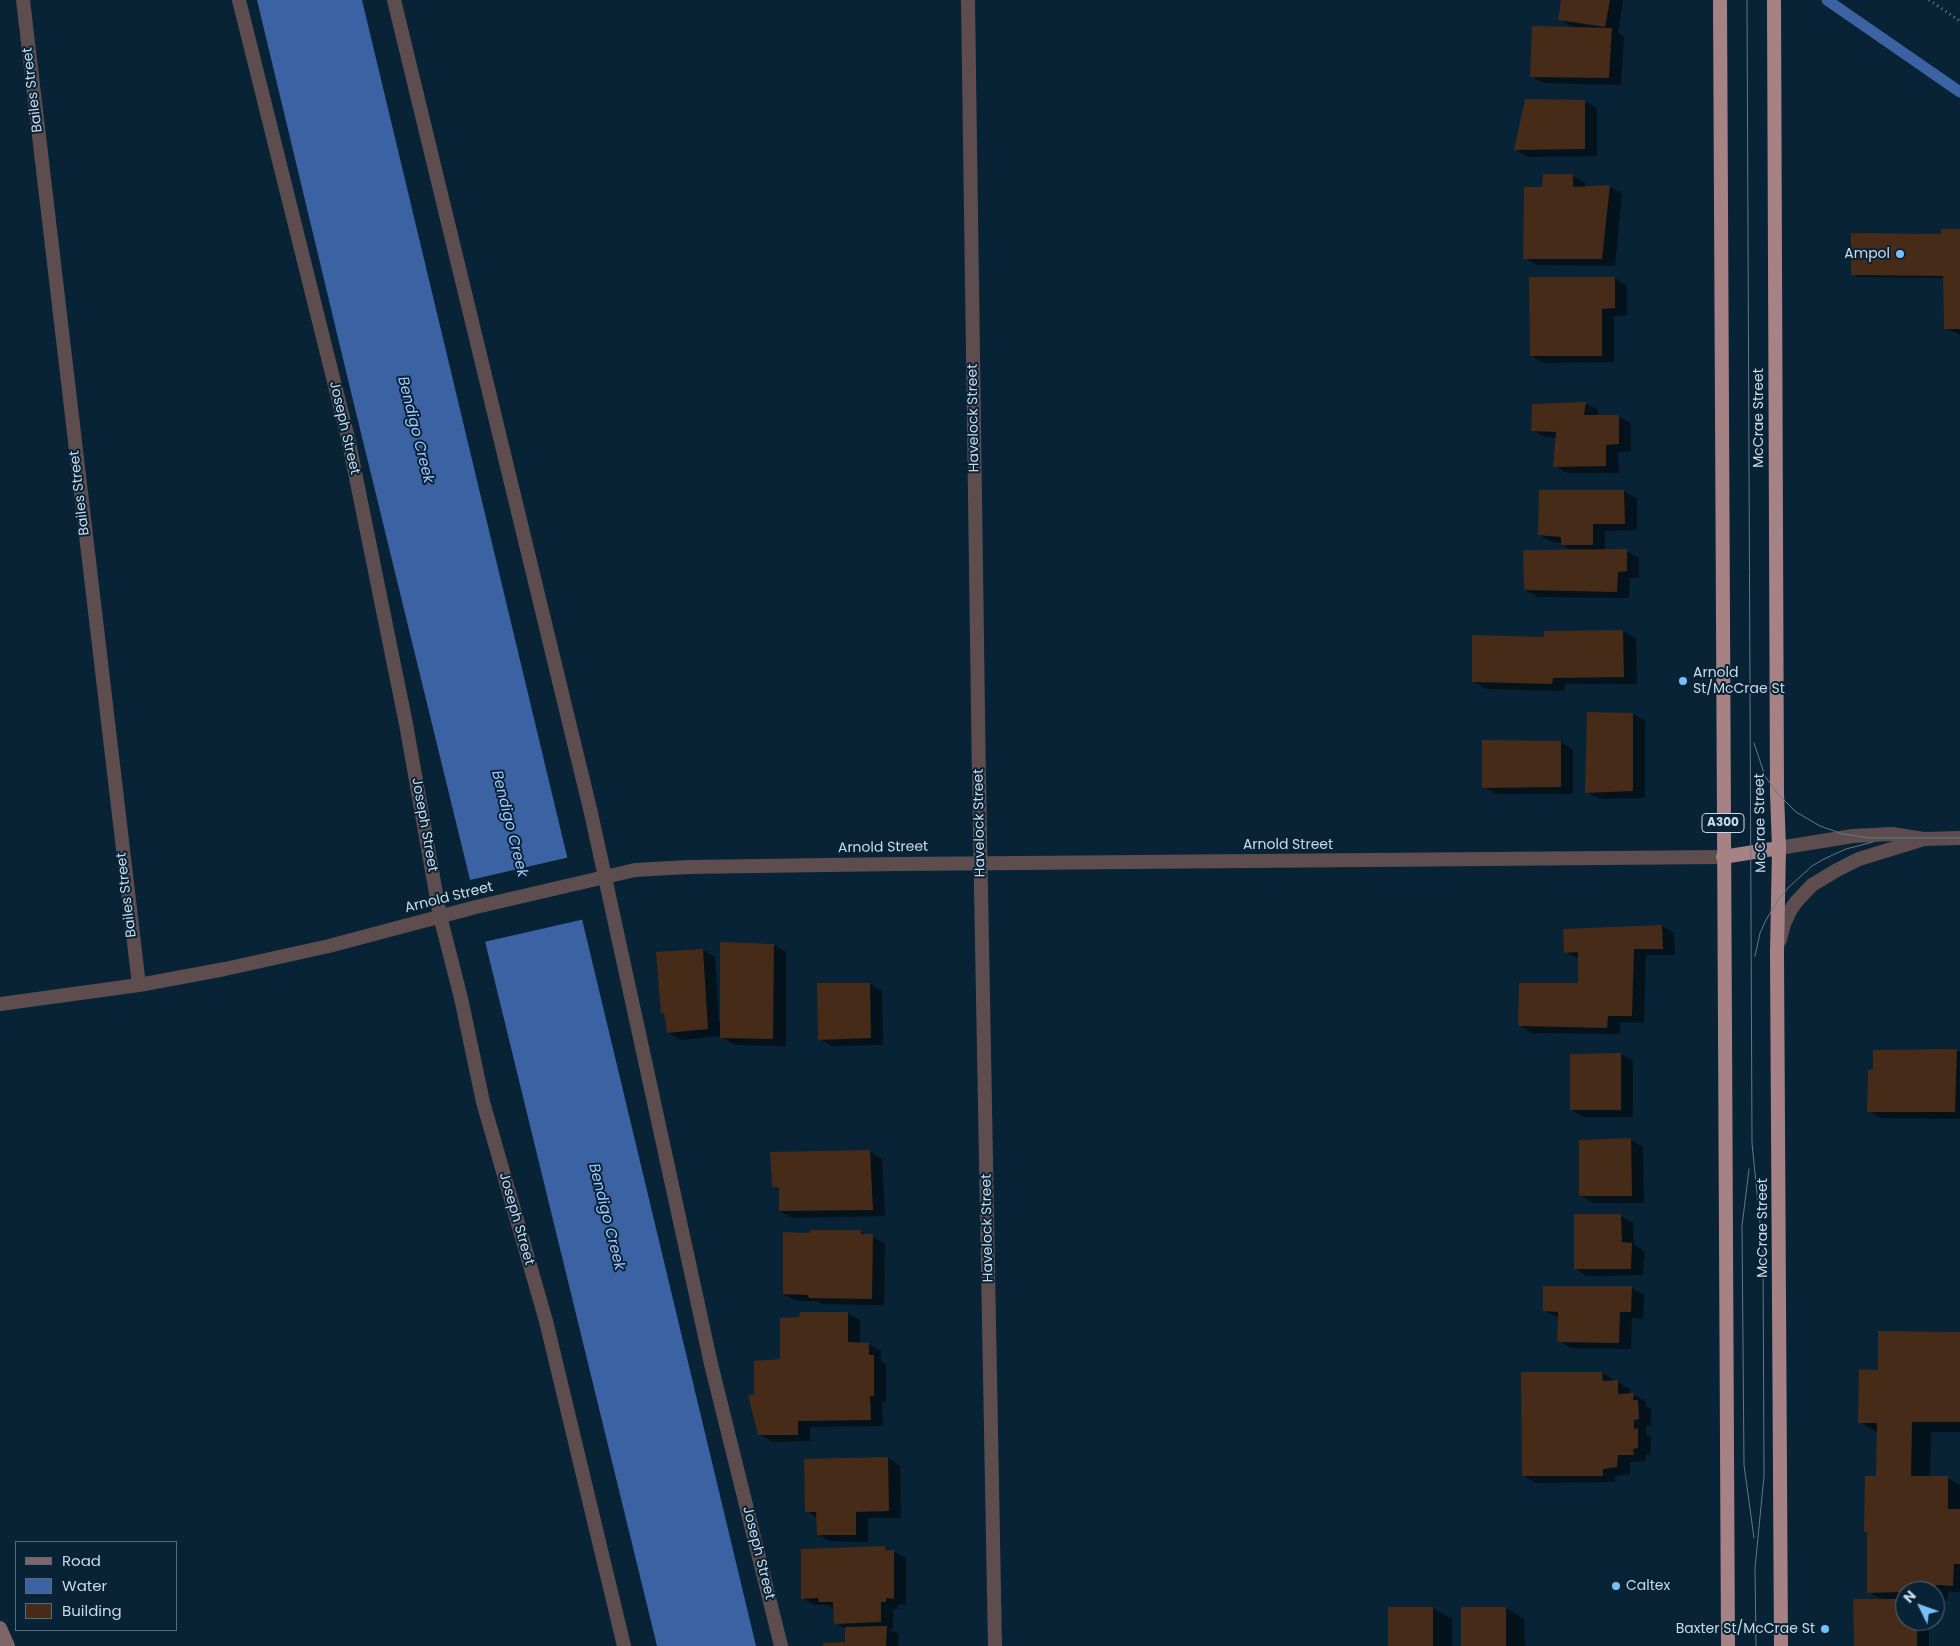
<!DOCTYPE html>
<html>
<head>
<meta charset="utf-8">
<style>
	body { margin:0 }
	#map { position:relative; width:1960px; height:1646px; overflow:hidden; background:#082236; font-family:Poppins,sans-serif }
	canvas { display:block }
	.legend { position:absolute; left:15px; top:1541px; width:162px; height:90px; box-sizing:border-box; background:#082236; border:1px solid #566c7d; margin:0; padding:6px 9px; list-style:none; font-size:15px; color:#cbdae8 }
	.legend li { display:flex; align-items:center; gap:10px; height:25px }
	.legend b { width:25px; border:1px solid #566c7d }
	.north { position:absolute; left:1895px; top:1581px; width:50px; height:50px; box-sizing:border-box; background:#082236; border:1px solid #566c7d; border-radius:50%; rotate:312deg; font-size:14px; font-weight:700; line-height:20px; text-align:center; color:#cbdae8 }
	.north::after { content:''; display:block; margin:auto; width:18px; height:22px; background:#78bff8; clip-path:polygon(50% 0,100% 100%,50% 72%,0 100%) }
</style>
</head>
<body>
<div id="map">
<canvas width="1960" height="1646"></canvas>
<ul class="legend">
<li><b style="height:6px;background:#7f6568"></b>Road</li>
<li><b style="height:14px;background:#3b63a4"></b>Water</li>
<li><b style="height:14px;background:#452b18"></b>Building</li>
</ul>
<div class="north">N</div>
</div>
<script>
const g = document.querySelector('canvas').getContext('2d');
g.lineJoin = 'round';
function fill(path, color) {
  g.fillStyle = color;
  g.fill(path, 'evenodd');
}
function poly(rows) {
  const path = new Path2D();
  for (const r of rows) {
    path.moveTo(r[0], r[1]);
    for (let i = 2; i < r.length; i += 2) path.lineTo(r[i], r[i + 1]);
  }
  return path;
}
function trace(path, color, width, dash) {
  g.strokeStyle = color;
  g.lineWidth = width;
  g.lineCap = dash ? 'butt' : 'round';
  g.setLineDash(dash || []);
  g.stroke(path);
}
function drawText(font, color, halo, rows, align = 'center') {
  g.font = font + ' Poppins,sans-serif';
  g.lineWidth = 4;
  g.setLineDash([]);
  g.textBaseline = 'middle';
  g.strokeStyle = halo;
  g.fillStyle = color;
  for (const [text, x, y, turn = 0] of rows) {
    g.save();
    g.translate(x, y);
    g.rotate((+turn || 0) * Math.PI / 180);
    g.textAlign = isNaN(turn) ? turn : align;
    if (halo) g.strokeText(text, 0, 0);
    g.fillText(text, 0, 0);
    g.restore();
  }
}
fill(poly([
	[257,0,362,0,756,1646,657,1646,350,388]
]), '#3b63a4');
fill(poly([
	[570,857,585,919,484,942,470,880]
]), '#082236');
fill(poly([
	[1562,0,1623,0,1618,33,1624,37,1621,85,1544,83,1531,76,1575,28,1560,20],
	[1584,101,1597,108,1597,156,1528,157,1516,150],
	[1545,175,1573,176,1586,183,1585,188,1610,187,1622,194,1615,266,1537,265,1524,258,1543,188],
	[1960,230,1960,335,1945,328,1944,278,1858,277,1852,274,1943,235],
	[1615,278,1627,286,1627,315,1614,316,1614,362,1544,363,1531,356],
	[1585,403,1598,410,1597,416,1618,416,1631,423,1631,451,1618,452,1619,473,1567,473,1555,466,1557,438,1545,437,1532,430],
	[1624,491,1637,499,1637,530,1605,531,1605,551,1626,551,1639,558,1639,578,1630,578,1629,598,1538,597,1525,590,1573,551,1562,545,1562,543,1552,542,1539,535,1540,492],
	[1623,631,1636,638,1637,684,1565,684,1564,691,1486,689,1473,681,1545,638,1545,632],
	[1633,714,1645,721,1645,798,1599,799,1587,792],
	[1561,742,1573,750,1573,794,1496,794,1484,787],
	[1662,926,1674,933,1675,955,1646,955,1644,1023,1620,1022,1620,1034,1532,1033,1520,1026,1580,984,1579,959,1565,952],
	[773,945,786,952,786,1046,734,1045,721,1036,680,1040,668,1032,666,1015,662,1013,703,950,715,957,719,1022,721,1022],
	[870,984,882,991,883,1045,832,1046,819,1039],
	[1957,1050,1960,1052,1960,1119,1881,1118,1869,1111],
	[1621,1054,1633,1061,1633,1117,1584,1117,1571,1110],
	[1631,1140,1643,1147,1644,1203,1593,1203,1581,1196],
	[869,1151,882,1159,885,1216,793,1218,780,1211,780,1190,773,1187],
	[1621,1216,1633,1223,1634,1245,1645,1251,1643,1275,1587,1276,1575,1268],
	[811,1231,861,1232,885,1243,884,1305,822,1304,817,1301,796,1301,784,1294],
	[1632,1288,1644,1295,1643,1319,1632,1318,1631,1349,1571,1348,1559,1341,1559,1318,1544,1310],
	[847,1313,860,1320,860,1344,869,1344,881,1351,881,1361,886,1364,886,1402,882,1402,883,1426,810,1427,810,1441,772,1442,759,1434,755,1396,781,1361],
	[1960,1333,1960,1432,1931,1432,1930,1478,1948,1478,1960,1485,1960,1592,1948,1592,1948,1600,1935,1600,1935,1591,1905,1591,1905,1621,1929,1621,1929,1646,1855,1646,1883,1600,1868,1592,1869,1534,1865,1532,1877,1478,1878,1433,1860,1422,1879,1371],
	[1602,1373,1630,1389,1630,1395,1634,1395,1646,1402,1646,1406,1651,1409,1651,1426,1646,1426,1646,1434,1651,1437,1650,1455,1645,1455,1646,1461,1630,1462,1630,1474,1615,1476,1615,1482,1536,1483,1524,1476],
	[888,1458,900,1466,901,1518,868,1518,868,1542,830,1541,818,1534,817,1518,807,1511],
	[885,1547,906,1558,906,1605,898,1604,898,1609,893,1609,893,1628,889,1629,899,1634,898,1646,825,1646,847,1643,846,1629,835,1623,834,1609,827,1605,815,1605,802,1598],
	[1433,1608,1452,1619,1452,1646,1389,1646],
	[1506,1608,1524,1619,1525,1646,1462,1646]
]), '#0007');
trace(poly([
	[1827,0,1960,92]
]), '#3b63a4', 11);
fill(poly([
	[1561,0,1610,0,1605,27,1558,20],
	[1532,26,1612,28,1609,78,1530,77],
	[1525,99,1585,100,1585,149,1514,150],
	[1543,174,1573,174,1573,187,1610,185,1602,259,1523,259,1524,187,1542,187],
	[1941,229,1960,229,1960,329,1944,329,1943,276,1851,275,1851,233,1941,234],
	[1529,277,1615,277,1615,308,1602,309,1602,356,1530,356],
	[1586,402,1584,415,1619,415,1619,444,1606,445,1606,466,1553,467,1556,432,1531,431,1532,404],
	[1539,490,1624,490,1625,524,1593,524,1593,545,1561,545,1561,537,1538,535],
	[1627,549,1627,571,1618,572,1617,592,1524,590,1523,550],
	[1623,630,1624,677,1553,678,1552,684,1472,682,1472,635,1544,637,1544,631],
	[1587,712,1633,713,1633,791,1585,793],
	[1482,740,1561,741,1561,787,1482,788],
	[1662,925,1663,949,1634,949,1632,1016,1608,1016,1607,1028,1518,1026,1519,983,1578,983,1578,952,1564,953,1563,929],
	[720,942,774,944,773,1039,720,1038],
	[703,949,708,1029,667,1033,664,1013,661,1014,656,952],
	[817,983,870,983,871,1038,818,1040],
	[1957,1049,1955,1112,1867,1112,1868,1070,1873,1070,1873,1050],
	[1621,1053,1621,1110,1570,1110,1570,1054],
	[1631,1138,1632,1196,1579,1196,1579,1140],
	[870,1150,873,1210,779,1211,779,1188,772,1187,770,1152],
	[1574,1214,1621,1214,1622,1242,1632,1243,1631,1269,1574,1269],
	[810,1230,861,1230,861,1234,873,1234,872,1299,809,1298,808,1295,783,1294,783,1232,810,1233],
	[1543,1286,1632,1286,1631,1312,1620,1312,1619,1343,1557,1342,1558,1312,1543,1311],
	[800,1312,848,1312,848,1342,869,1343,869,1355,874,1355,874,1396,870,1396,871,1420,798,1421,798,1435,758,1435,748,1395,754,1394,754,1361,780,1359,780,1318,799,1317],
	[1878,1331,1960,1332,1960,1422,1912,1422,1911,1476,1948,1476,1948,1509,1960,1509,1960,1564,1954,1564,1953,1586,1936,1585,1936,1591,1867,1593,1867,1532,1864,1532,1865,1476,1876,1476,1877,1423,1858,1423,1859,1369,1878,1370],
	[1521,1372,1602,1372,1603,1381,1618,1380,1618,1394,1634,1393,1633,1400,1638,1400,1639,1419,1634,1420,1634,1429,1638,1428,1638,1448,1633,1449,1634,1455,1618,1455,1617,1467,1603,1469,1603,1476,1522,1476],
	[888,1457,889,1511,856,1512,856,1535,817,1535,816,1512,805,1512,804,1459],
	[885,1546,886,1550,894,1550,894,1599,886,1598,886,1602,881,1602,881,1622,834,1624,833,1602,819,1602,818,1598,801,1599,801,1549],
	[1853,1599,1905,1599,1905,1621,1917,1621,1917,1646,1854,1646],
	[1388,1607,1433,1607,1433,1646,1388,1646],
	[1461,1607,1506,1607,1506,1646,1461,1646],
	[887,1626,886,1646,823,1646,823,1643,845,1642,845,1627]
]), '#452b18');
trace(poly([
	[1929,0,1960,21]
]), '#6c8091', 3, [1, 4]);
trace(poly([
	[239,0,348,438,406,724,440,916]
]), '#5d4d4e', 14);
trace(poly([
	[23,0,139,985],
	[394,0,591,813,711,1364,781,1646],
	[968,0,979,781,995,1646],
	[1779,848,1853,836,1892,834,1924,839,1960,838],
	[440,916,461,998,483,1102,546,1321,624,1646],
	[1780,940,1784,924,1790,911,1796,902,1812,885,1837,870,1859,859,1924,839],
	[0,1004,139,985,225,969,329,946,476,907,635,870,688,867,898,864,1723,857]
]), '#5d4d4e', 14);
trace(poly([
	[0,1628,8,1646]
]), '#7f6568', 14);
trace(poly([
	[1720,0,1728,1646],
	[1774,0,1777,793,1779,848,1777,953,1781,1646],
	[1723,857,1779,848]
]), '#a68285', 14);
trace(poly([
	[1747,0,1752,1143,1763,1253,1764,1476,1755,1568,1756,1646],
	[1754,743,1765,776,1777,793,1796,812,1820,826,1843,834,1870,838,1960,838],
	[1755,956,1760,933,1766,920,1778,900,1789,887,1812,866,1824,859,1846,849,1873,842],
	[1749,1169,1742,1226,1744,1465,1754,1538]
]), '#64798a', 1);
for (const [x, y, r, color] of [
	[1900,254,5,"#78bff8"],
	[1683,681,5,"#78bff8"],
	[1616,1586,5,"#78bff8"],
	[1825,1629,5,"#78bff8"]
]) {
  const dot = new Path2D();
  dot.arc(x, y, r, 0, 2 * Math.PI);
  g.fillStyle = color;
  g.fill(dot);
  trace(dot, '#082236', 2);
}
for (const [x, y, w] of [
	[1723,823,42]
]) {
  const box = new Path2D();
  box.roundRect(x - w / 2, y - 9.5, w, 19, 4);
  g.fillStyle = '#082236';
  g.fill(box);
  trace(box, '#cbdae8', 1);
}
drawText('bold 12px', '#cbdae8', null, [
	["A300",1723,823]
]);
drawText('14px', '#cbdae8', '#082236', [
	["Bailes Street",33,90,-97],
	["Havelock Street",974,418,-91],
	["McCrae Street",1759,418,-90],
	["Joseph Street",344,428,77],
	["Bailes Street",80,493,-97],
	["Havelock Street",980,823,-91],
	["McCrae Street",1761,823,-91],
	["Joseph Street",424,825,80],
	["Arnold Street",1288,845],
	["Arnold Street",883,848,-1],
	["Bailes Street",127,895,-97],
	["Arnold Street",449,898,-14],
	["Joseph Street",516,1219,74],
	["Havelock Street",988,1228,-91],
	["McCrae Street",1763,1228,-90],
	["Joseph Street",758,1553,76]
]);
drawText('14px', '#cbdae8', '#082236', [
	["Ampol",1890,254],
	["Arnold",1693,673,"left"],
	["St/McCrae St",1693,689,"left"],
	["Caltex",1626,1586,"left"],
	["Baxter St/McCrae St",1815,1629]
], 'right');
drawText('italic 15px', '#a6c8ff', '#082236', [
	["Bendigo Creek",415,430,76],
	["Bendigo Creek",509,824,76],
	["Bendigo Creek",606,1217,76]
]);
</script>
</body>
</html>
